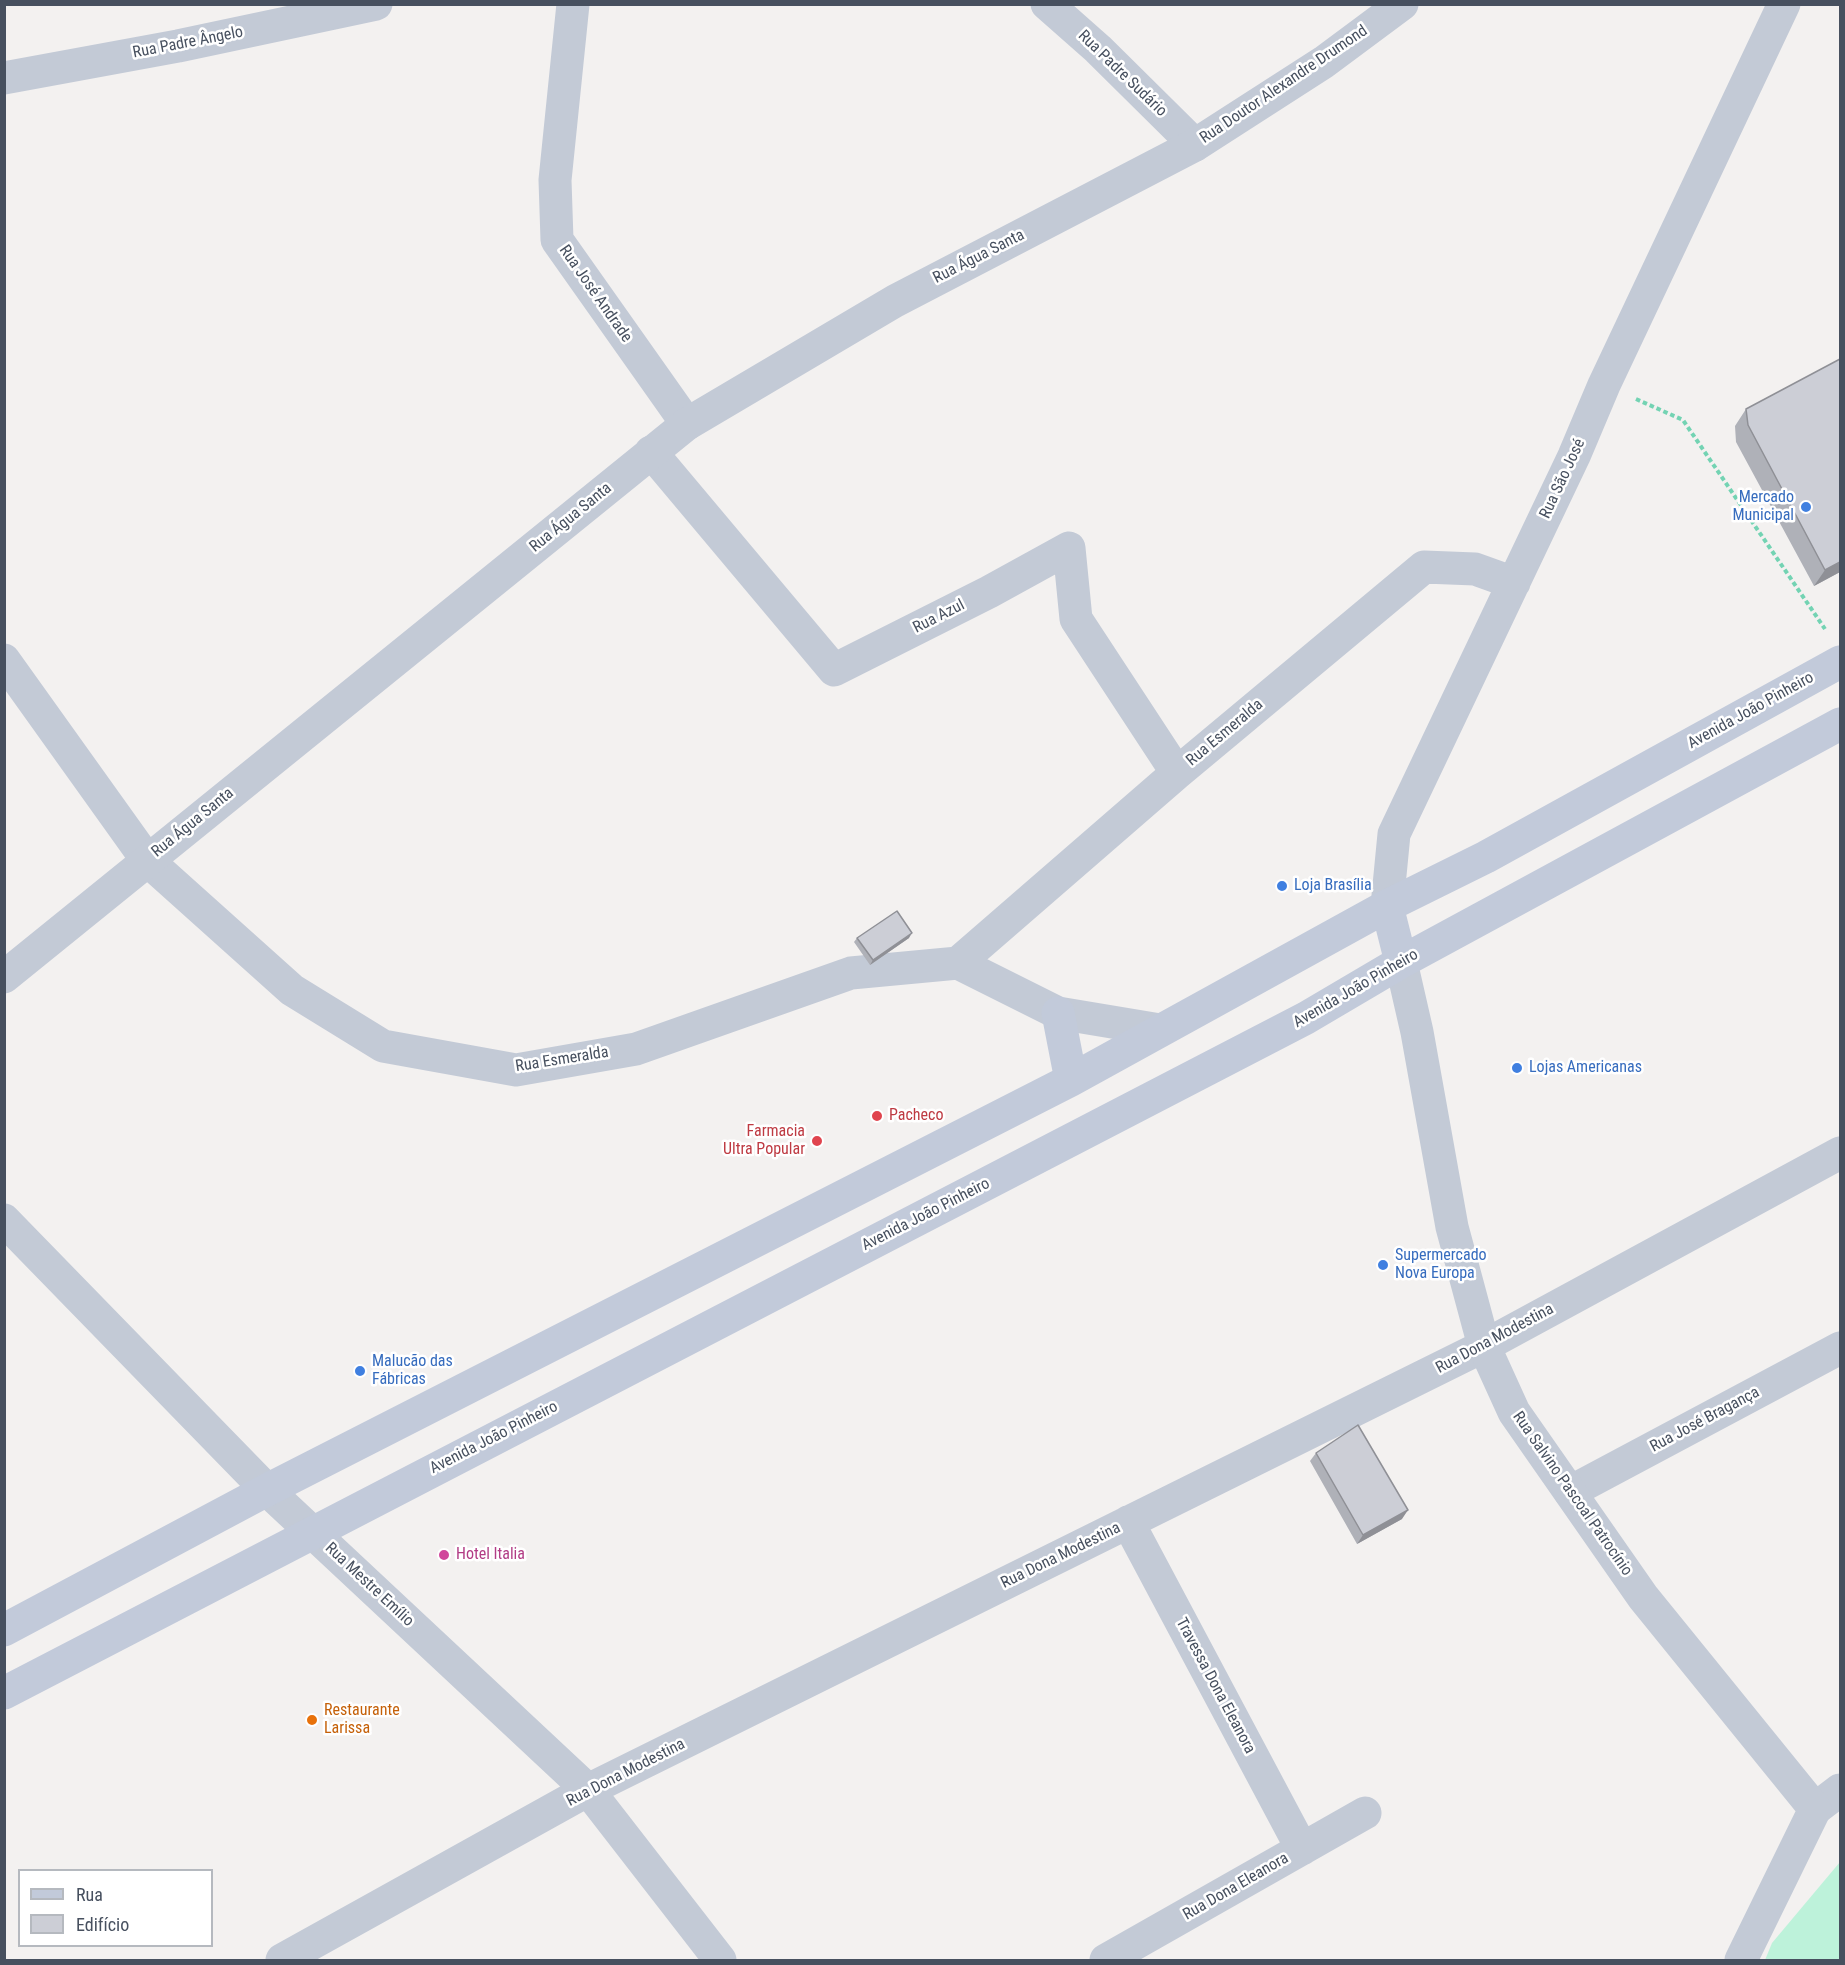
<!DOCTYPE html>
<html>
<head>
<meta charset="utf-8">
<style>
	body { margin:0 }
	#map { position:relative; width:1845px; height:1965px; overflow:hidden; background:#f3f1f0; font-family:"Roboto Condensed",sans-serif }
	canvas { display:block }
	.frame { position:absolute; inset:0; border:6px solid #47505f; pointer-events:none }
	.legend { position:absolute; left:18px; top:1869px; width:195px; height:78px; box-sizing:border-box; background:#fff; border:2px solid #b5b9bf; margin:0; padding:8px 10px; list-style:none; font-size:18px; color:#47505f }
	.legend li { display:flex; align-items:center; gap:12px; height:30px }
	.legend b { width:30px; border:2px solid #b5b9bf }
</style>
</head>
<body>
<div id="map">
<canvas width="1845" height="1965"></canvas>
<div class="frame"></div>
<ul class="legend">
<li><b style="height:8px;background:#c2cada"></b>Rua</li>
<li><b style="height:16px;background:#ccced6"></b>Edifício</li>
</ul>
</div>
<script>
const g = document.querySelector('canvas').getContext('2d');
g.lineJoin = 'round';
function fill(path, color) {
  g.fillStyle = color;
  g.fill(path, 'evenodd');
}
function poly(rows) {
  const path = new Path2D();
  for (const r of rows) {
    path.moveTo(r[0], r[1]);
    for (let i = 2; i < r.length; i += 2) path.lineTo(r[i], r[i + 1]);
  }
  return path;
}
function trace(path, color, width, dash) {
  g.strokeStyle = color;
  g.lineWidth = width;
  g.lineCap = dash ? 'butt' : 'round';
  g.setLineDash(dash || []);
  g.stroke(path);
}
function drawText(font, color, halo, rows, align = 'center') {
  g.font = font + ' "Roboto Condensed",sans-serif';
  g.lineWidth = 5;
  g.setLineDash([]);
  g.textBaseline = 'middle';
  g.strokeStyle = halo;
  g.fillStyle = color;
  for (const [text, x, y, turn = 0] of rows) {
    g.save();
    g.translate(x, y);
    g.rotate((+turn || 0) * Math.PI / 180);
    g.textAlign = isNaN(turn) ? turn : align;
    if (halo) g.strokeText(text, 0, 0);
    g.fillText(text, 0, 0);
    g.restore();
  }
}
fill(poly([
	[1840,1862,1840,1960,1765,1960,1772,1943]
]), '#bdf2da');
trace(poly([
	[1636,399,1683,420,1825,629]
]), '#73d3b3', 4, [4.5, 3]);
trace(poly([
	[573,4,555,180,557,240,687,424],
	[1047,4,1098,49,1195,145],
	[4,78,178,46,376,4],
	[651,452,834,670,989,592,1069,548,1076,619,1177,773],
	[4,660,147,860,292,990,383,1046,516,1070,636,1049,851,973,958,963,1058,1013,1160,1030],
	[1387,906,1394,834,1574,456,1604,385,1784,4],
	[958,963,1177,773,1424,567,1475,569,1514,583],
	[267,1490,588,1790,720,1960],
	[1570,1492,1840,1348],
	[1128,1522,1302,1849],
	[1815,1809,1840,1790],
	[282,1960,588,1790,1484,1346,1840,1153],
	[1106,1960,1365,1813]
]), '#c3cad6', 33);
trace(poly([
	[1401,962,1417,1032,1452,1227,1484,1346,1514,1412,1643,1597,1815,1809,1741,1960],
	[4,977,687,424,895,301,1195,145,1324,62,1402,4],
	[4,1220,267,1490]
]), '#c3cad6', 33);
trace(poly([
	[1387,906,1401,962],
	[1058,1013,1071,1080],
	[4,1630,267,1490,1071,1080,1387,906,1486,857,1840,662],
	[4,1693,1306,1018,1401,962,1840,724]
]), '#c2cada', 33);
fill(poly([
	[1840,359,1840,572,1814,586,1736,442,1735,426,1746,409],
	[857,938,909,938,870,965,854,942],
	[1316,1453,1402,1519,1357,1544,1310,1461]
]), '#afb1b8');
fill(poly([
	[1840,562,1840,572,1814,586,1825,570],
	[912,933,909,938,870,965,873,960],
	[1408,1510,1402,1519,1357,1544,1363,1535]
]), '#8f9096');
const building = poly([
	[1840,359,1840,562,1825,570,1748,425,1746,409,1840,359],
	[897,911,912,933,873,960,857,938,897,911],
	[1358,1425,1408,1510,1363,1535,1316,1453,1358,1425]
]);
fill(building, '#ccced6');
trace(building, '#8f9096', 1.5);
for (const [x, y, r, color] of [
	[1806,507,6,"#3f7fe0"],
	[1282,886,6,"#3f7fe0"],
	[1517,1068,6,"#3f7fe0"],
	[877,1116,6,"#e0444e"],
	[817,1141,6,"#e0444e"],
	[1383,1265,6,"#3f7fe0"],
	[360,1371,6,"#3f7fe0"],
	[444,1555,6,"#d1479c"],
	[312,1720,6,"#e8710a"]
]) {
  const dot = new Path2D();
  dot.arc(x, y, r, 0, 2 * Math.PI);
  g.fillStyle = color;
  g.fill(dot);
  trace(dot, '#fff', 2);
}
drawText('16px', '#47505f', '#fff', [
	["Rua Padre Ângelo",188,43,-11],
	["Rua Padre Sudário",1122,74,44],
	["Rua Doutor Alexandre Drumond",1284,85,-34],
	["Rua Água Santa",979,257,-27],
	["Rua José Andrade",595,294,55],
	["Rua São José",1563,479,-65],
	["Rua Água Santa",571,518,-39],
	["Rua Azul",939,617,-27],
	["Avenida João Pinheiro",1751,711,-29],
	["Rua Esmeralda",1225,733,-40],
	["Rua Água Santa",193,823,-39],
	["Avenida João Pinheiro",1356,989,-30],
	["Rua Esmeralda",562,1060,-9],
	["Avenida João Pinheiro",926,1215,-27],
	["Rua Dona Modestina",1495,1339,-28],
	["Rua José Bragança",1705,1420,-28],
	["Avenida João Pinheiro",494,1438,-27],
	["Rua Salvino Pascoal Patrocínio",1572,1494,55],
	["Rua Dona Modestina",1061,1556,-26],
	["Rua Mestre Emílio",369,1585,43],
	["Travessa Dona Eleanora",1215,1686,62],
	["Rua Dona Modestina",626,1773,-27],
	["Rua Dona Eleanora",1236,1887,-30]
]);
drawText('16px', '#366cbe', '#fff', [
	["Mercado",1794,498,"right"],
	["Municipal",1794,516,"right"],
	["Loja Brasília",1294,886],
	["Lojas Americanas",1529,1068],
	["Supermercado",1395,1256],
	["Nova Europa",1395,1274],
	["Malucão das",372,1362],
	["Fábricas",372,1380]
], 'left');
drawText('16px', '#be3a42', '#fff', [
	["Pacheco",889,1116],
	["Farmacia",805,1132,"right"],
	["Ultra Popular",805,1150,"right"]
], 'left');
drawText('16px', '#b23c85', '#fff', [
	["Hotel Italia",456,1555]
], 'left');
drawText('16px', '#c56008', '#fff', [
	["Restaurante",324,1711],
	["Larissa",324,1729]
], 'left');
</script>
</body>
</html>
